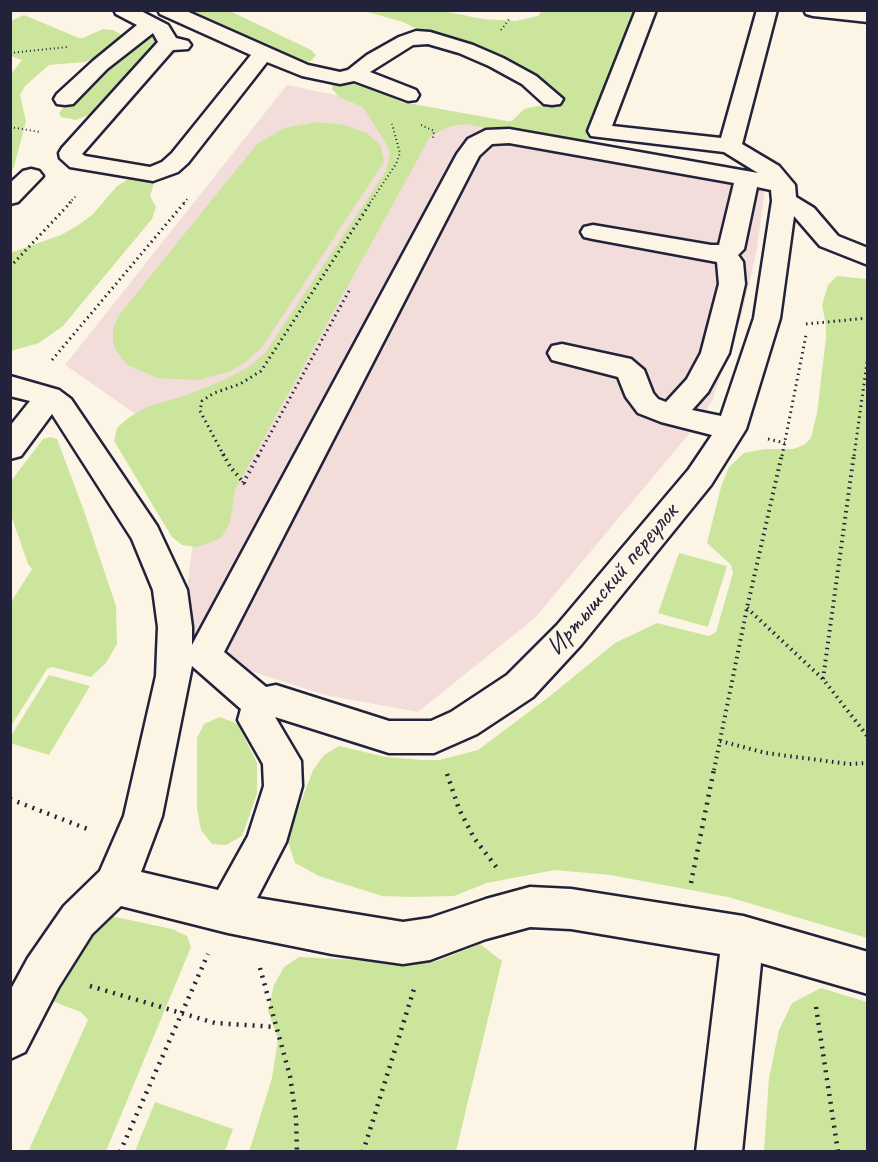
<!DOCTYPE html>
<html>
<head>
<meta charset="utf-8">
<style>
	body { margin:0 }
	#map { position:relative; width:878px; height:1162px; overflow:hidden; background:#fcf5e5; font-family:Caveat,sans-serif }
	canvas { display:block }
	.frame { position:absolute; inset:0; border:12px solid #22223b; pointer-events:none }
</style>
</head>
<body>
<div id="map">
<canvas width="878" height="1162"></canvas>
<div class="frame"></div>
</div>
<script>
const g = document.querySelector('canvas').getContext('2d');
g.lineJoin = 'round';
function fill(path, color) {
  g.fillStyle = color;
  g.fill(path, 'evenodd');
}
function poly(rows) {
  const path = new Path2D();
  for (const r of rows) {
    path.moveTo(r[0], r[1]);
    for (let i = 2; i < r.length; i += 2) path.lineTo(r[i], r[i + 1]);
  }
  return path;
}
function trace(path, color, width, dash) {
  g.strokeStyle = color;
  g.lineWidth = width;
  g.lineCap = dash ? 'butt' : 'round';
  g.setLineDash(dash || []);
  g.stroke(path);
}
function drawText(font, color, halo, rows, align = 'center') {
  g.font = font + ' Caveat,sans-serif';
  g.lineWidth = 4.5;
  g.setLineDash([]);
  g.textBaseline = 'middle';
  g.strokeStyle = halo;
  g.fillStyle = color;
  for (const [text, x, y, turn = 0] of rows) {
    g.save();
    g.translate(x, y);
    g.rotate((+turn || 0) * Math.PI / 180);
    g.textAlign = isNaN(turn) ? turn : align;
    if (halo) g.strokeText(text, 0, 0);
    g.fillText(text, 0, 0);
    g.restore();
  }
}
fill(poly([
	[287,85,416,112,767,172,757,249,742,314,712,401,699,422,535,618,418,712,325,695,204,656,180,640,200,491,179,444,65,365]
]), '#f2ddda');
fill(poly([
	[191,11,230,11,311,50,316,55,311,61,304,62],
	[364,11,443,11,483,19,516,21,538,16,542,11,637,11,589,141,581,144,465,124,448,127,430,137,235,490,230,523,221,538,198,547,182,545,172,537,114,441,117,428,128,418,147,407,187,395,224,380,250,366,265,353,386,171,390,153,385,142,363,107,339,97,332,89,333,84,348,80,359,83,402,102,507,121,512,121,524,109,561,101,551,88,536,77,490,54,450,38,419,30,403,22],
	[24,15,79,38,83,38,103,29,113,30,126,37,106,53,85,62,49,65,25,86,20,95,26,121,14,167,11,171,11,74,22,60,11,56,11,21],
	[150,32,160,41,96,112,76,120,61,117,59,113,69,100],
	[317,122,345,125,368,134,381,146,384,162,262,347,246,362,229,372,198,380,157,378,128,365,116,351,113,342,113,328,119,315,257,144,284,128],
	[132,177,155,180,150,196,156,207,152,219,63,326,39,343,11,351,10,253,61,235,80,224,93,214,117,186],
	[837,276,867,279,867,938,728,897,610,875,555,870,487,883,454,896,412,897,382,896,319,876,295,863,287,839,313,770,324,755,339,746,386,757,422,760,439,760,478,750,550,696,615,643,657,623,709,636,716,632,733,573,731,565,707,543,721,487,729,467,744,453,765,449,793,449,804,445,811,438,817,413,826,338,826,325,822,305,828,285],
	[50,437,57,439,83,508,116,606,117,644,106,663,91,677,52,667,47,669,11,726,11,602,32,569,28,564,11,515,11,481,43,439],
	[679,553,727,566,708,627,658,613],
	[49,675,90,686,49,755,10,743,11,736],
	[220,717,238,724,257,763,257,794,242,836,226,845,212,844,201,830,197,809,197,738,204,724],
	[111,916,172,929,187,936,191,947,106,1151,28,1152,88,1020,81,1012,52,1001,51,986,94,922],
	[480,944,502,961,456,1151,249,1152,272,1078,278,1039,268,1011,274,985,284,967,299,957,416,963,437,961],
	[821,988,867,1002,867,1151,764,1151,769,1078,779,1030,792,1003],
	[155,1102,233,1129,225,1151,135,1151]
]), '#cbe69c');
const minor = poly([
	[114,10,139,10,168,25,176,38,188,41,191,45,188,49,173,50,82,154,85,156,150,167,162,162,172,153,251,55,160,14,158,10,184,10,308,65,340,72,348,70,367,55,399,37,416,31,430,32,473,45,503,58,536,76,563,99,560,104,552,105,544,104,522,84,489,66,459,53,428,44,413,45,370,72,416,90,419,95,416,100,408,101,354,81,340,84,302,76,267,62,188,163,178,172,153,181,70,167,60,158,59,153,62,148,158,42,153,33,107,69,73,104,65,105,57,104,54,99,57,94,93,61,137,25,116,14,114,10],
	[636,10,656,10,612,126,721,138,757,10,777,10,742,144,779,166,795,185,796,197,814,208,838,236,868,248,868,265,820,246,794,216,780,318,746,429,711,485,581,645,533,697,477,734,434,753,389,753,275,717,301,761,302,786,286,842,257,898,403,922,430,918,486,899,530,887,571,889,743,916,868,952,868,994,761,963,742,1152,696,1152,720,954,571,929,530,927,486,939,430,960,403,964,332,954,228,933,121,906,92,934,58,988,25,1052,10,1059,10,991,28,958,64,906,100,871,124,816,156,676,158,627,153,590,132,539,52,414,21,456,10,459,10,426,30,401,10,396,10,376,59,390,71,399,157,526,187,590,192,627,192,645,457,154,468,139,486,130,509,129,758,173,724,152,591,136,588,131,636,10],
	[509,143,734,183,719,245,711,245,593,225,584,227,581,232,584,237,593,239,717,262,719,284,701,353,687,379,666,402,658,399,653,393,644,370,631,359,562,344,552,346,548,353,552,360,618,377,626,397,638,413,661,422,712,435,689,469,557,625,507,675,451,712,431,721,389,721,276,685,266,687,224,652,479,156,492,144,509,143],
	[757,187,771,190,772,201,754,318,721,416,692,410,708,392,729,353,745,284,743,262,738,255,744,249,757,187],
	[192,666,241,709,238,720,263,764,264,786,248,836,218,890,141,872,162,816,192,666],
	[804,10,868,10,868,22,813,16,806,14,804,10],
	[31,169,39,171,43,176,18,202,10,204,10,183,23,171,31,169]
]);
trace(minor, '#22223b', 5);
trace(poly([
	[501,30,510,18],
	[10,53,67,47],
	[421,125,434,131,433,138],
	[10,127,40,132],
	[69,203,77,195],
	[184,203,188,198],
	[370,203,396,164,400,153,392,124]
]), '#22223b', 2, [1, 3]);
trace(poly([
	[10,267,71,202],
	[806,324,868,318],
	[52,360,185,202],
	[768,439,785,443],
	[224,456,200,411,202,401,214,393,240,384,261,371,371,202],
	[258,456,350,289],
	[782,456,806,335],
	[854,456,868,355]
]), '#22223b', 3, [1.5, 4]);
trace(poly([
	[223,454,231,468,245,484],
	[243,483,259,454],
	[747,608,823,679,868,737],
	[823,679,854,454],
	[720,741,766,753,849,764,868,763],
	[714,770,747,608,782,454]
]), '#22223b', 4, [1.5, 4.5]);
trace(poly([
	[447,774,459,809,474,838,497,868],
	[10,799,90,830],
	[691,883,714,769],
	[260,968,290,1076,296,1118,297,1152],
	[90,986,215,1023,276,1027],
	[816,1007,838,1152],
	[120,1152,208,954],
	[363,1152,414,989]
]), '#22223b', 4.5, [2, 6]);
fill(minor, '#fcf5e5');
drawText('26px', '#22223b', '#fcf5e5', [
	["Иртышский переулок",613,580,-50]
]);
</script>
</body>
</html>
